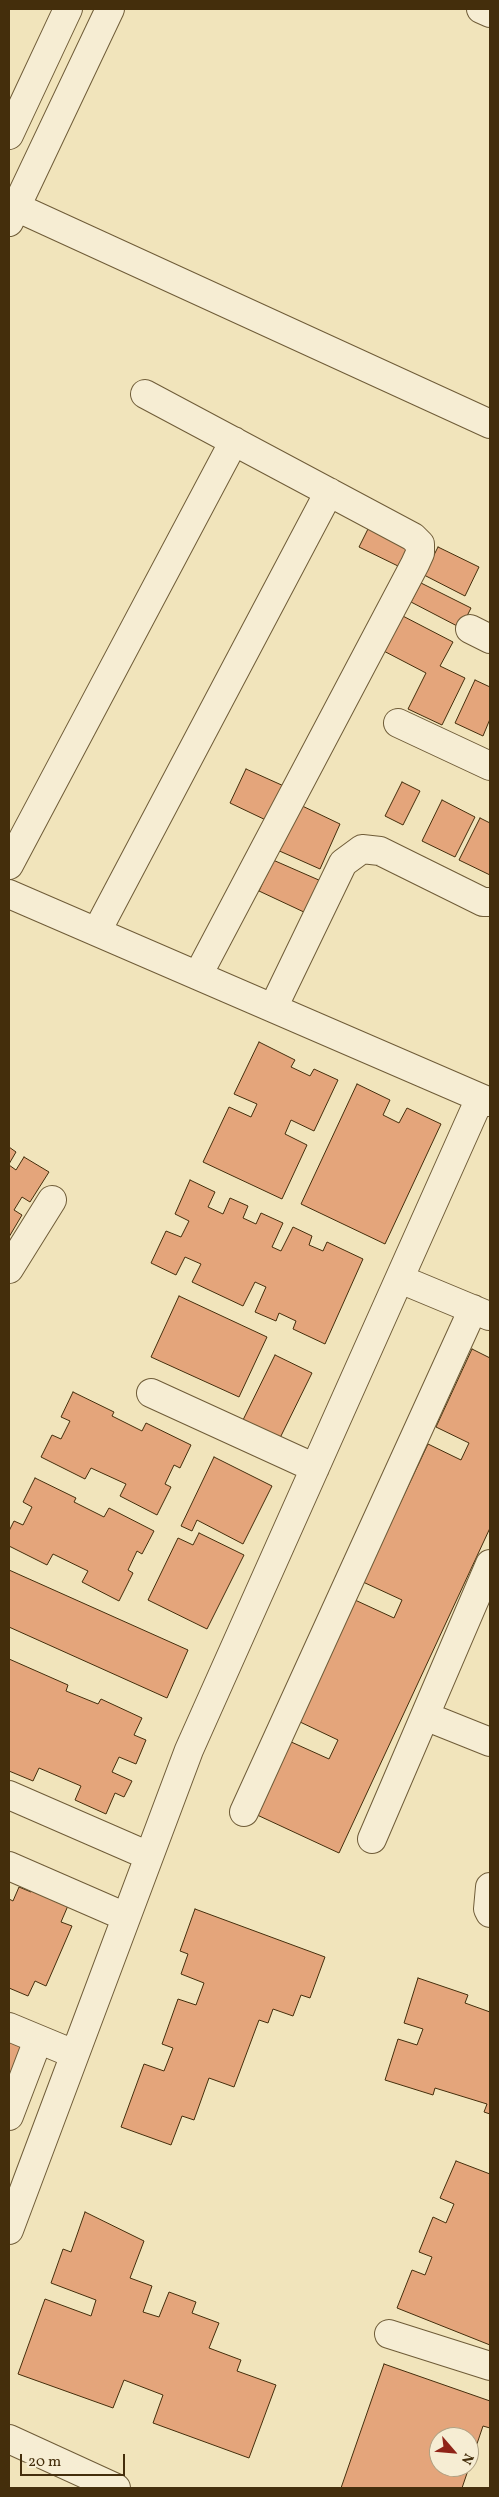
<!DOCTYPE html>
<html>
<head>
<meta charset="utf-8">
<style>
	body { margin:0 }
	#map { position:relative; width:499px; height:2497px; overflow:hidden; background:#f1e4bb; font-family:Vollkorn,serif }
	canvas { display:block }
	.frame { position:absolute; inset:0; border:10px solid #442e0c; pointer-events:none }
	.north { position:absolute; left:429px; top:2427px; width:50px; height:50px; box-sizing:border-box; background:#f6edd3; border:1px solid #afa183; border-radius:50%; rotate:117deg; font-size:14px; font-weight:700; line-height:20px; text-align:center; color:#442e0c }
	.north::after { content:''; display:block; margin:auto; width:18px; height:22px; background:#8f2418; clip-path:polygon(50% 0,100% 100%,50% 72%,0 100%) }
	.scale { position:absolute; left:20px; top:2454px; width:105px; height:22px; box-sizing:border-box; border:2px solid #442e0c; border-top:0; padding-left:6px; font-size:15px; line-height:18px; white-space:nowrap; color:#442e0c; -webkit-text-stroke:4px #f6edd3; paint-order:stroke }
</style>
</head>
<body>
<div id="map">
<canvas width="499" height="2497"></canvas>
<div class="frame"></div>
<div class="north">N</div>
<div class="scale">20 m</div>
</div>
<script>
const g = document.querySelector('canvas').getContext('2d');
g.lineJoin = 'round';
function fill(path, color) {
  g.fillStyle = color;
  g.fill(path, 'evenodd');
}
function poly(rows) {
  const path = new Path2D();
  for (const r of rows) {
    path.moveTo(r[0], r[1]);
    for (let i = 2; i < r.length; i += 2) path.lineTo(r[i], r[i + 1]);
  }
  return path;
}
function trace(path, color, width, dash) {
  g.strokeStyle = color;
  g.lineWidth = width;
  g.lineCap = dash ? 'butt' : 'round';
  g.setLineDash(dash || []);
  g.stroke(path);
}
const building = poly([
	[371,523,411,542,398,566,359,547,371,523],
	[438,547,479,567,465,596,424,575,438,547],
	[421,583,471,608,461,628,411,602,421,583],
	[397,613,453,642,440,666,465,678,442,725,408,709,426,673,378,648,397,613],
	[475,680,490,687,490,719,483,736,455,723,475,680],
	[246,769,286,787,270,822,230,803,246,769],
	[402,782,420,791,403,825,385,816,402,782],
	[442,800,475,817,455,857,422,841,442,800],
	[296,803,340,824,320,869,275,849,296,803],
	[480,818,490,823,490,875,459,860,480,818],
	[273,860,321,881,306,913,259,891,273,860],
	[259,1042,295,1060,291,1067,310,1076,314,1069,338,1080,314,1131,291,1120,285,1134,307,1145,282,1199,203,1162,229,1107,251,1117,257,1104,234,1094,259,1042],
	[357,1084,390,1100,383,1115,399,1123,407,1108,441,1124,385,1244,301,1204,357,1084],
	[9,1147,16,1152,9,1164,9,1147],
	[24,1157,49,1172,30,1202,22,1197,14,1210,22,1215,9,1237,9,1165,16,1170,24,1157],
	[190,1180,215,1192,208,1207,223,1214,230,1198,248,1206,243,1218,256,1224,261,1213,283,1223,272,1247,281,1251,293,1227,312,1236,309,1245,323,1251,327,1242,363,1259,325,1344,293,1329,296,1321,279,1313,276,1321,255,1312,266,1287,255,1282,243,1306,192,1282,201,1264,185,1257,176,1275,151,1263,166,1231,181,1237,189,1221,175,1214,190,1180],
	[179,1296,267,1337,239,1397,151,1357,179,1296],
	[472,1349,490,1358,490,1528,339,1853,255,1814,289,1741,329,1759,338,1740,298,1721,355,1600,394,1618,402,1600,363,1582,428,1444,461,1460,469,1443,436,1427,472,1349],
	[275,1355,312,1373,279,1440,242,1422,275,1355],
	[73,1392,114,1412,112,1416,142,1431,146,1423,191,1445,180,1468,174,1465,165,1484,171,1487,157,1515,120,1496,126,1484,91,1468,85,1479,41,1457,52,1435,61,1439,70,1421,61,1417,73,1392],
	[214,1457,272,1486,243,1544,197,1520,192,1531,181,1526,214,1457],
	[35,1478,76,1498,74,1502,104,1517,109,1508,154,1531,142,1554,137,1551,128,1570,133,1573,119,1601,82,1582,88,1571,53,1554,47,1565,9,1546,9,1531,14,1521,23,1525,32,1507,23,1502,35,1478],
	[199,1533,244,1555,207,1629,148,1600,178,1538,193,1545,199,1533],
	[9,1570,188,1650,167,1698,9,1627,9,1570],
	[9,1659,68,1685,66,1691,98,1704,101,1699,142,1718,134,1735,146,1740,136,1764,119,1757,112,1772,132,1781,124,1797,115,1793,106,1814,75,1800,81,1786,39,1768,33,1781,9,1771,9,1659],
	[34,1885,70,1901,61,1922,72,1926,46,1986,35,1981,28,1996,9,1988,9,1899,13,1901,19,1887,31,1892,34,1885],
	[195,1909,325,1957,310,1998,301,1995,293,2016,273,2009,268,2023,259,2020,234,2087,209,2078,194,2120,182,2116,171,2145,121,2127,144,2064,164,2071,173,2048,162,2044,178,1999,196,2005,204,1983,181,1974,188,1954,180,1951,195,1909],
	[418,1978,468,1995,465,2003,490,2012,490,2114,484,2112,487,2104,435,2088,433,2095,385,2080,398,2039,417,2045,423,2029,404,2023,418,1978],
	[9,2040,22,2045,9,2080,9,2040],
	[456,2161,490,2174,490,2345,397,2308,412,2270,425,2275,432,2257,419,2252,433,2217,446,2223,454,2204,440,2198,456,2161],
	[85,2212,144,2241,130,2278,152,2286,143,2312,159,2317,169,2292,196,2302,192,2313,219,2323,209,2348,241,2360,237,2371,276,2385,249,2458,153,2423,163,2395,124,2380,113,2408,18,2374,45,2299,91,2316,96,2300,51,2283,63,2249,71,2252,85,2212],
	[384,2364,490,2401,490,2428,483,2426,462,2488,341,2488,384,2364],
	[439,2437,469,2437,469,2467,439,2467,439,2437]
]);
fill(building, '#e4a57b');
trace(building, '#442e0c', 1);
const minor = poly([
	[481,9,490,13],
	[9,135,68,9],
	[16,207,490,424],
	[9,222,110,9],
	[145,394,413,537,420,544,420,553,415,564,198,975],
	[470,629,490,639],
	[398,723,490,766],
	[9,865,234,441],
	[9,894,490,1102],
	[97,931,329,492],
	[273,1008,343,863,362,849,380,851,483,902,490,902],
	[9,1269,52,1200],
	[400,1279,489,1316],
	[151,1393,315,1468],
	[425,1716,490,1742],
	[9,1795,149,1856],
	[244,1812,473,1309],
	[372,1839,490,1564],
	[9,1866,126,1917],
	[490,1887,488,1909,490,1913],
	[9,2027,74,2054],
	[9,2116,38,2040],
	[9,2230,189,1750,480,1098],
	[389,2334,490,2366],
	[9,2439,116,2488]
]);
trace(minor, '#6f5c38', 30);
trace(minor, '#f6edd3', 28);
</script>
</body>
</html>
